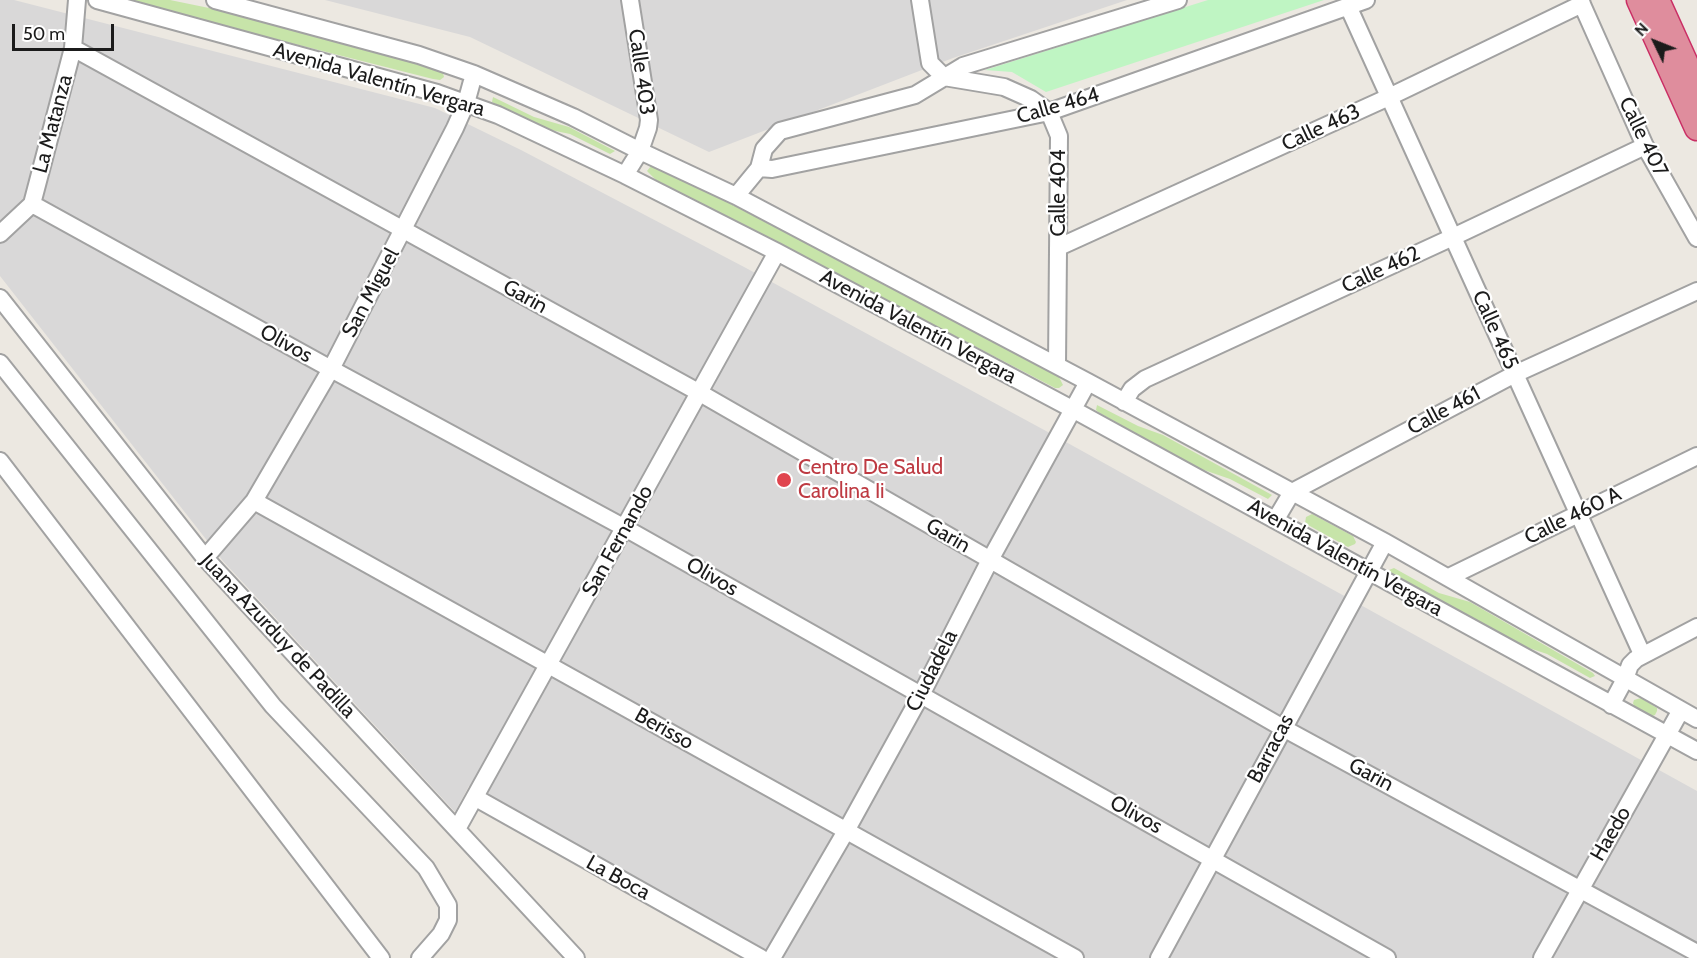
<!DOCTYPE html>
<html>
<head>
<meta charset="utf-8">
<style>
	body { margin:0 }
	#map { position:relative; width:1697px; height:958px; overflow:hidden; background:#ece8e1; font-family:Cabin,sans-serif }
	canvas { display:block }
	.north { position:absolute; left:1625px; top:12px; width:60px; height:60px; -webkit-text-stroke:4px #fff; paint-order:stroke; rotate:313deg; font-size:16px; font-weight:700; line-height:24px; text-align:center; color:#1b1b1b }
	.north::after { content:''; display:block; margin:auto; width:21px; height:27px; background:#1b1b1b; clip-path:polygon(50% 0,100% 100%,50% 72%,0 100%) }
	.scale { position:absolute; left:12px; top:24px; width:102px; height:27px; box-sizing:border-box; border:3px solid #1b1b1b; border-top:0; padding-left:8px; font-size:18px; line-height:21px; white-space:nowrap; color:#1b1b1b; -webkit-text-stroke:4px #fff; paint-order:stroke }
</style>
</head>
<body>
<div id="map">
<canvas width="1697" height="958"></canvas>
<div class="north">N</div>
<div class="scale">50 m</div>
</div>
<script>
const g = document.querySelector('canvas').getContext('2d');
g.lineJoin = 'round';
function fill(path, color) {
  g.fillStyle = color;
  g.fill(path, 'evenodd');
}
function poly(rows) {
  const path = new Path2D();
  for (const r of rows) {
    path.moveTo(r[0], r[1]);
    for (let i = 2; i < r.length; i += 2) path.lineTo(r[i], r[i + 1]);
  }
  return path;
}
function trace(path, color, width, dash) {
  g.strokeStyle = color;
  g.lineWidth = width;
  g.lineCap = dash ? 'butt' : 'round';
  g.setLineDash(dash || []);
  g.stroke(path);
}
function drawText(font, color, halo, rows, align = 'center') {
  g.font = font + ' Cabin,sans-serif';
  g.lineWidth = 4.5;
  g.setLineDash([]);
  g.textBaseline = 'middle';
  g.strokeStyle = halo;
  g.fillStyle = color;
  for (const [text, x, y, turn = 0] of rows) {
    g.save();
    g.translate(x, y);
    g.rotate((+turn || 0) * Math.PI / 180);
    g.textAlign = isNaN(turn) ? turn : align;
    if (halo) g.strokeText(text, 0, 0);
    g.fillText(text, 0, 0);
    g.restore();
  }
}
fill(poly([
	[0,0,14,0,435,108,521,150,746,268,1046,431,1697,791,1697,958,777,958,469,786,455,812,223,561,0,276],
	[325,0,1127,0,953,58,709,152,470,37]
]), '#d9d8d8');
fill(poly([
	[121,0,170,0,209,8,438,67,442,69,444,77,440,80,433,79],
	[493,97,534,117,569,127,615,151,610,154,570,134,546,129,492,102],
	[651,166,662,168,1058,375,1063,385,1059,388,1055,388,656,180,647,171],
	[1097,405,1138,426,1163,435,1272,495,1268,499,1230,479,1201,469,1169,452,1098,412,1096,410],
	[1312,514,1353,536,1356,542,1355,544,1348,547,1308,525,1305,523,1306,517],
	[1394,568,1439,593,1470,602,1593,673,1595,676,1590,678,1547,654,1523,646,1392,574,1389,570],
	[1641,698,1657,708,1657,711,1655,715,1650,717,1635,709,1633,703,1634,700]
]), '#c7e4a9');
fill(poly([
	[1208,0,1324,0,1046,92,1012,72,985,70]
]), '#bff5c3');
const minor = poly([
	[97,0,437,93,498,115,625,175,777,252,1074,410,1697,751],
	[215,0,419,55,474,74,573,117,640,151,736,196,1088,382,1385,542,1697,719],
	[920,0,930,63,944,77,1004,87,1031,99,1049,112,1059,136,1057,365],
	[1580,0,1645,146,1697,238],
	[1348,6,1642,654],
	[73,48,700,393,1283,728,1697,953],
	[759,168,772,169,1049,112,1366,0],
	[625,175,640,151,648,128,649,120,630,0],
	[736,196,759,168,764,149,780,131,915,95,963,66,1178,0],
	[32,204,331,369,625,528,1387,958],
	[0,234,32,204,73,48,77,0],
	[1059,247,1389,97,1582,4],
	[0,298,205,558,576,958],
	[0,363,273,706,426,868,448,905,448,920,441,934,420,958],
	[1124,402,1132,389,1145,379,1453,237,1645,146],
	[0,461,381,958],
	[254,501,1075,958],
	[1276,519,1292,492,1515,374,1697,291],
	[205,558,254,501,331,369,455,128,466,103,474,74],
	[1449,577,1697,456],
	[1611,705,1625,679,1630,665,1636,659,1697,627],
	[476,798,761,958],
	[457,829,777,252],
	[772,958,846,831,921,695,990,560,1088,382],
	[1159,958,1385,542],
	[1542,958,1681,710]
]);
const highway = poly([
	[1639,0,1697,128],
	[1657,0,1697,88]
]);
trace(minor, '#a2a2a2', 20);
trace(highway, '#ca2f65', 27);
trace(minor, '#fff', 16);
trace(highway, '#df8d9d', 24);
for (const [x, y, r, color] of [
	[784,480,8,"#e0444e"]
]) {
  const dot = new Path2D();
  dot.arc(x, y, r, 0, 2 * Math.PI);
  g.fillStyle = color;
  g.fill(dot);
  trace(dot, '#fff', 2);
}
drawText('21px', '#1b1b1b', '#fff', [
	["Calle 403",641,72,82],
	["Avenida Valentín Vergara",379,80,16],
	["Calle 464",1058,106,-16],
	["La Matanza",53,124,-75],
	["Calle 463",1321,128,-25],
	["Calle 407",1643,137,64],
	["Calle 404",1059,193,-90],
	["Calle 462",1381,270,-25],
	["San Miguel",371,293,-62],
	["Garin",525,297,29],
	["Avenida Valentín Vergara",918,327,28],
	["Calle 465",1495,330,66],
	["Olivos",286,344,29],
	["Calle 461",1444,411,-28],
	["Calle 460 A",1573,516,-26],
	["Garin",948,536,30],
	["San Fernando",618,541,-61],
	["Avenida Valentín Vergara",1345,558,29],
	["Olivos",712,577,30],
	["Juana Azurduy de Padilla",278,636,47],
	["Ciudadela",932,671,-63],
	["Berisso",664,729,29],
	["Barracas",1271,749,-62],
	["Garin",1371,775,28],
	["Olivos",1136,815,29],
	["Haedo",1611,834,-60],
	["La Boca",618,878,29]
]);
drawText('21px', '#be3a42', '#fff', [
	["Centro De Salud",798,468],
	["Carolina Ii",798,492]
], 'left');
</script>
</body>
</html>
